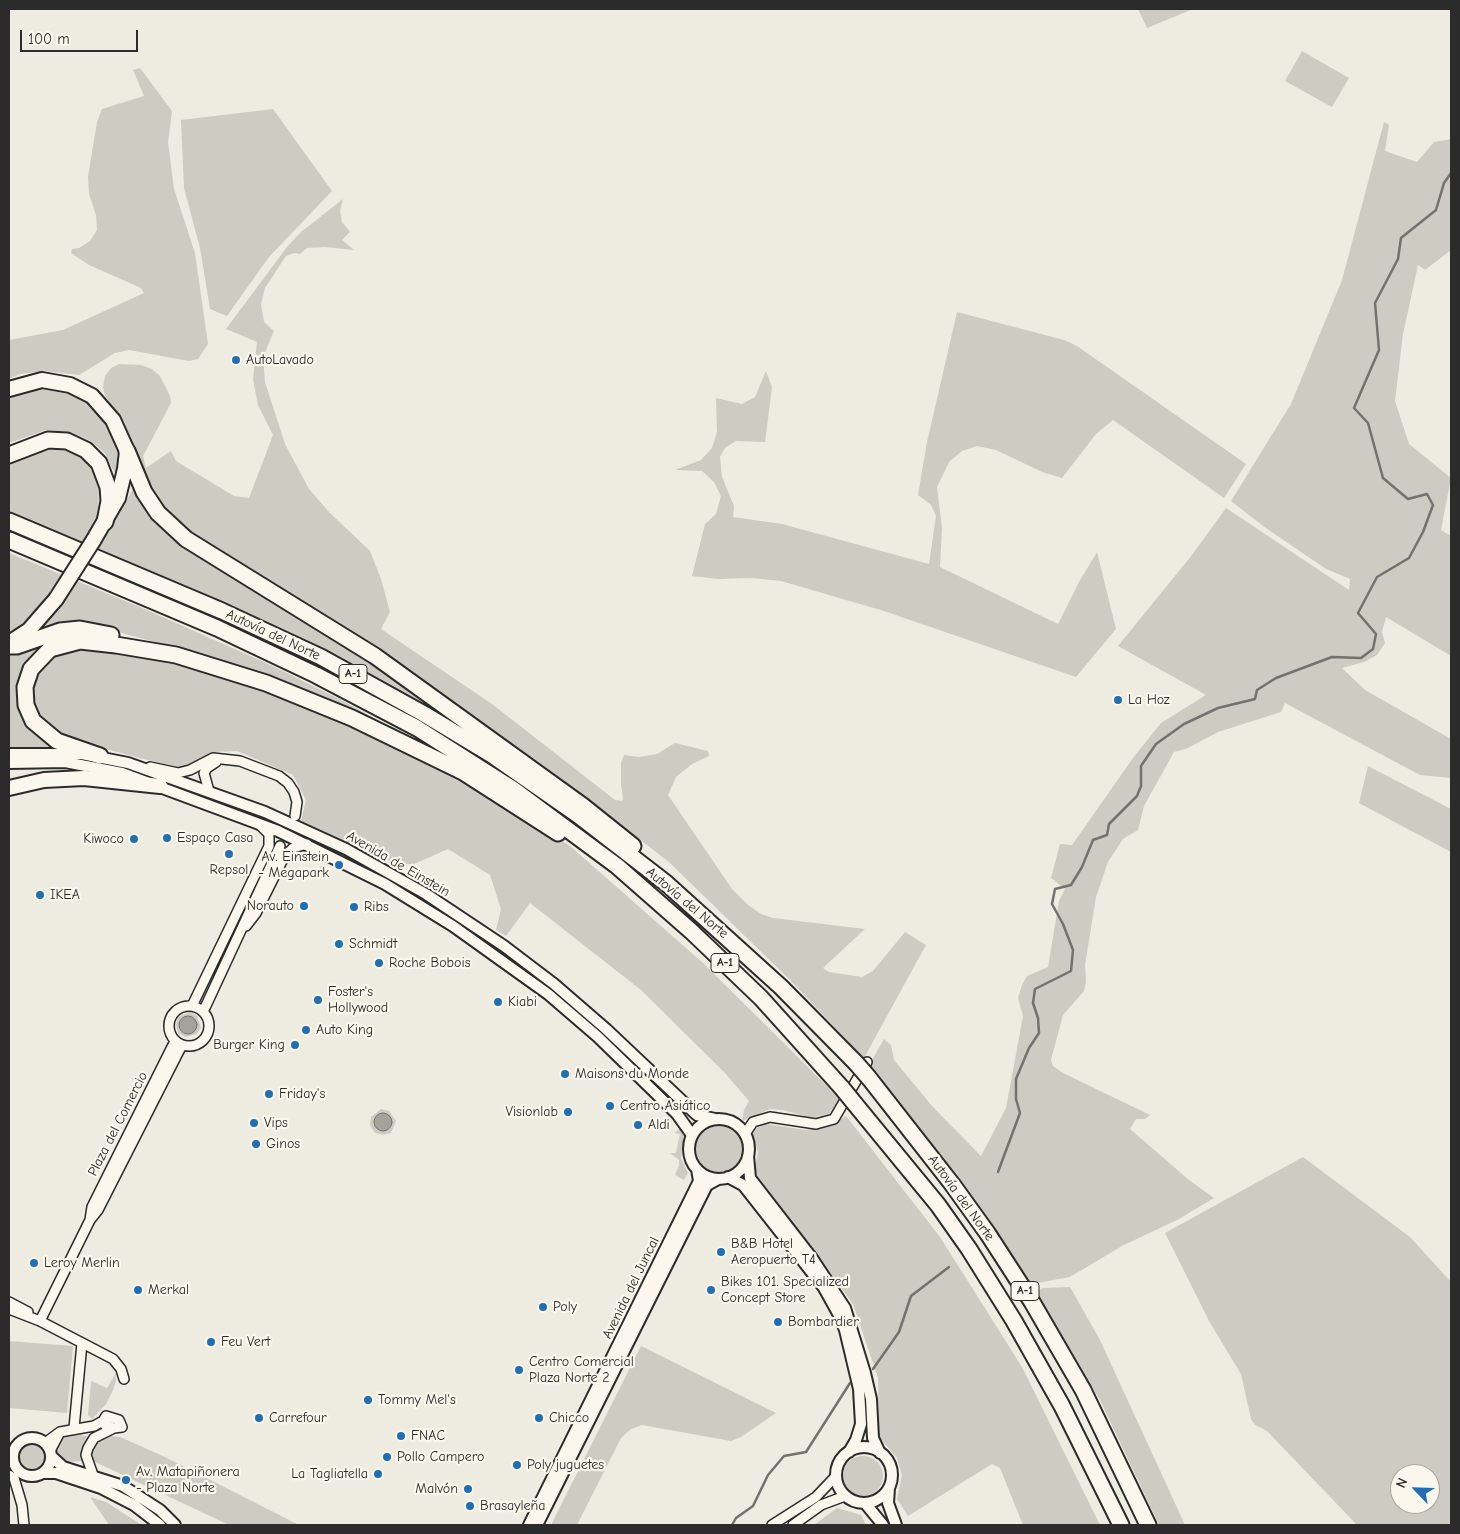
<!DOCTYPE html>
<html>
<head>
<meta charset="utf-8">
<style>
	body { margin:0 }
	#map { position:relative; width:1460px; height:1534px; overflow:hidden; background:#eeebe0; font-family:"Comic Neue",sans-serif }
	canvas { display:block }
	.frame { position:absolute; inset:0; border:10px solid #2b2b2b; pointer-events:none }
	.north { position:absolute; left:1390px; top:1464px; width:50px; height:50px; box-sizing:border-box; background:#fbf7ec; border:1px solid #a8a59f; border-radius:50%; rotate:294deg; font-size:14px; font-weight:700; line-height:20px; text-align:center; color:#2b2b2b }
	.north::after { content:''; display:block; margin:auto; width:18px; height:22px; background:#1f6fb2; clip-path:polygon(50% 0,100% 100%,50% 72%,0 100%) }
	.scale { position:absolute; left:20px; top:30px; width:118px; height:22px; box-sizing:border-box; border:2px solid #2b2b2b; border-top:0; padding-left:6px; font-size:15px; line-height:18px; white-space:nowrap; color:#2b2b2b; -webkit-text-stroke:4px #fbf7ec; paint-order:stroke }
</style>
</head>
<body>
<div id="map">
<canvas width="1460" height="1534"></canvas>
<div class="frame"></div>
<div class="north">N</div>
<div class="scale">100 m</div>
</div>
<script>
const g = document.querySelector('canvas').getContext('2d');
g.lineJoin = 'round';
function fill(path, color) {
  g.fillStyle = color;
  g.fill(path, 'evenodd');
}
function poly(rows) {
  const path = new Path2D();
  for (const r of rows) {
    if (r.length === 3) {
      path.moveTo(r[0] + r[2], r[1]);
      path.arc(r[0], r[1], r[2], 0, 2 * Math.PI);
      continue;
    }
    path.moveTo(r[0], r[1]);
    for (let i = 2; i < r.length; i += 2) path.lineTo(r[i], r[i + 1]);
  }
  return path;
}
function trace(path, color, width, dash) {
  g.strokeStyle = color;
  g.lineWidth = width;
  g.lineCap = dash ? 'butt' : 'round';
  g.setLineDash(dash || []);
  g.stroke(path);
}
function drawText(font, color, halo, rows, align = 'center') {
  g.font = font + ' "Comic Neue",sans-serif';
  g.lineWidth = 4.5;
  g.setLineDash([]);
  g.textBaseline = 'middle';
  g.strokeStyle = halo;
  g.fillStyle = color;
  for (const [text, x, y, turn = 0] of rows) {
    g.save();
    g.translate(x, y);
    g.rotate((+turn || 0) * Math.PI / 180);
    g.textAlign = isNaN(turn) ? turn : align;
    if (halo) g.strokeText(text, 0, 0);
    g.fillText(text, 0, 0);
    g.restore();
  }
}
fill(poly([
	[1138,9,1193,9,1147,28],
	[1302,51,1349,78,1332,107,1285,81],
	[140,68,172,111,168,142,174,189,195,253,208,344,198,359,189,361,129,350,115,353,79,375,45,371,20,374,9,379,9,340,63,330,144,293,141,288,89,265,71,253,72,249,79,248,90,241,97,230,96,215,89,194,88,177,97,122,102,109,144,96,133,70],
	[273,109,332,191,269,257,227,316,210,309,200,248,184,188,181,120],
	[1384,122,1389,125,1385,151,1417,162,1434,142,1451,139,1451,250,1425,270,1418,265,1403,334,1395,401,1409,444,1451,478,1441,530,1451,536,1451,656,1386,617,1382,632,1385,643,1377,655,1364,662,1342,668,1365,690,1451,739,1451,778,1420,775,1285,703,1281,712,1218,732,1186,749,1174,752,1144,806,1138,830,1123,839,1108,862,1096,897,1085,965,1086,982,1084,991,1063,1015,1051,1060,1053,1066,1063,1073,1150,1115,1145,1119,1136,1119,1130,1129,1189,1180,1214,1198,1179,1219,1122,1246,1070,1277,1032,1284,958,1176,869,1065,884,1039,891,1045,894,1060,932,1106,981,1156,1006,1108,1023,1016,1018,998,1022,985,1027,976,1048,967,1059,901,1065,889,1051,878,1060,844,1072,845,1133,758,1161,723,1206,695,1118,646,1192,555,1226,508,1349,590,1350,579,1326,569,1263,526,1231,501,1291,404,1342,280],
	[343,199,340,211,342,222,350,232,342,240,354,250,325,247,307,248,300,254,294,253,286,256,265,288,261,304,264,322,274,331,263,357,265,382,285,444,309,489,329,512,370,551,381,579,390,612,381,629,492,704,615,800,622,801,623,798,621,784,621,763,624,755,639,757,657,754,675,743,708,751,709,756,692,764,676,777,668,795,732,889,748,905,761,914,773,918,865,929,823,968,829,972,862,977,873,971,905,932,926,945,864,1058,790,980,669,862,543,765,372,645,179,525,154,494,142,472,121,418,105,396,103,387,105,376,111,368,119,364,141,365,152,369,160,376,170,396,171,403,143,456,146,468,171,451,176,461,234,496,249,498,273,435,258,405,253,379,257,342,226,329,287,247,301,232],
	[957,312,1064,340,1077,346,1246,464,1224,498,1113,420,1096,434,1062,478,1042,472,996,450,977,446,962,451,949,462,937,487,942,528,940,567,1058,624,1079,582,1097,552,1116,629,1076,677,884,611,781,581,751,578,718,579,692,576,705,524,716,514,721,496,714,482,702,471,675,470,701,460,712,448,717,432,716,398,742,404,755,397,766,371,772,387,765,442,736,441,725,448,720,457,722,477,734,506,733,517,782,524,929,564,936,516,931,505,918,495,927,442],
	[47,389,67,392,82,399,97,411,109,428,117,448,118,470,114,472,104,452,89,440,69,432,46,430,9,443,9,397,27,390],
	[49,449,65,450,80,456,91,467,99,485,98,514,92,526,108,534,134,487,155,522,177,542,247,583,430,701,428,705,322,647,223,601,9,511,9,464,30,453],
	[9,553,140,607,273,666,347,703,400,733,267,677,214,658,103,628,44,630,43,626,67,595,53,588,32,620,9,637],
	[57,639,42,647,30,661,29,725,40,738,51,744,49,749,9,749,9,656,33,645],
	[66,649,107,649,183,662,289,698,437,762,570,846,703,963,840,1099,829,1114,812,1118,783,1110,770,1109,742,1121,744,1110,749,1101,725,1073,641,990,530,903,506,936,496,930,501,909,490,875,448,849,414,864,398,865,301,821,306,800,293,775,237,751,212,752,182,769,71,740,48,729,35,709,34,685,43,663],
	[1368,766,1451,809,1451,852,1359,803],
	[190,1012,197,1016,201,1027,197,1034,185,1037,178,1033,176,1025,178,1017],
	[189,1016,194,1019,197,1024,189,1034,186,1033,184,1032,180,1022,184,1018],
	[381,1109,389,1111,396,1121,391,1133,383,1135,375,1133,370,1125,371,1117],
	[380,1114,386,1114,391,1121,389,1129,383,1131,378,1130,374,1119],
	[846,1116,940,1237,1022,1367,1100,1525,1023,1525,1000,1468,992,1464,908,1516,897,1499,902,1475,897,1458,879,1437,878,1378,853,1304,754,1171,758,1153,752,1130,766,1124,805,1130,827,1127],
	[719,1150,24],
	[680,1128,684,1134,681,1158,688,1173,684,1180,675,1175,679,1165,679,1160,670,1153,676,1153,680,1134,675,1133],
	[1303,1157,1410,1237,1451,1282,1451,1525,1357,1525,1267,1431,1255,1425,1251,1419,1241,1374,1209,1321,1165,1233],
	[1400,1474,1430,1474,1430,1504,1400,1504],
	[1070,1287,1100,1340,1185,1525,1159,1525,1100,1400,1036,1292,1043,1288],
	[9,1341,73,1346,67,1413,9,1408],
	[641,1346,776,1413,741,1437,731,1441,642,1425,631,1429,621,1438,577,1525,551,1525],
	[116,1373,116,1381,113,1390,106,1404,92,1419,88,1415,91,1381,107,1388],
	[80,1435,91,1437,83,1449,84,1461,66,1462,54,1455,54,1449,61,1438],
	[111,1436,120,1437,165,1457,299,1525,229,1525,91,1460,92,1448,103,1439],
	[32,1457,14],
	[863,1476,20],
	[90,1497,106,1502,142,1525,109,1525],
	[837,1508,861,1515,866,1525,814,1525]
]), '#cecbc2');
const water = poly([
	[188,1025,9],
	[383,1122,9]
]);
fill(water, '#a4a29a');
trace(water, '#74726e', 1);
trace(poly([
	[998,1172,1020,1113,1016,1099,1016,1079,1029,1048,1039,1033,1038,1018,1033,1003,1035,989,1071,971,1073,950,1063,924,1052,904,1055,889,1071,885,1082,867,1093,840,1107,835,1109,824,1137,796,1141,786,1141,766,1156,744,1184,724,1218,708,1255,699,1257,690,1276,678,1332,657,1361,658,1373,649,1376,634,1358,613,1377,577,1409,558,1423,532,1433,505,1427,494,1408,499,1383,478,1368,423,1354,408,1379,350,1375,303,1398,259,1401,238,1436,210,1444,183,1451,173],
	[873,1369,899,1332,911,1296,949,1267],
	[732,1525,736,1518,753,1506,768,1475,784,1456,806,1452,850,1383]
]), '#74726e', 2.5);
const minor = poly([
	[150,767,178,773,190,770,213,758,240,761,279,776,288,783,294,792,297,802,295,816],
	[209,791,204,773,207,768,216,762],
	[246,926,256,913,284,857,293,848,307,844],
	[192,1006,269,846,269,834,259,824],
	[189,1026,20],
	[203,1012,280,846],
	[745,1134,753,1122,770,1117,816,1124,834,1119,867,1062],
	[90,1220,92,1207,175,1041],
	[9,1302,28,1312],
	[9,1309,40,1321,113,1359,121,1369,124,1379],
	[40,1321,90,1220,98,1210,182,1045],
	[74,1428,82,1343],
	[45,1443,60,1432,94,1426,103,1421,106,1416,119,1420,122,1427,114,1428,105,1425,103,1421],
	[50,1451,59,1434],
	[9,1475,14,1478,22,1505,24,1525],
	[93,1475,86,1455,88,1448,94,1438,114,1428],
	[772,1525,816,1497,836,1476],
	[793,1525,821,1505,845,1496]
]);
const tertiary = poly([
	[9,754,82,754,128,763,265,812,346,849,426,894,504,946,554,984,606,1029,697,1115,715,1119],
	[9,763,65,762,122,773,278,831,385,884,453,926,548,994,598,1037,677,1114,692,1135],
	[719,1149,30],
	[748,1156,750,1178,812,1258,845,1308,865,1373,871,1399,873,1438,880,1453],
	[728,1177,743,1185,824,1288,839,1315,845,1330,859,1389,861,1424,856,1440,849,1452],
	[32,1457,19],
	[864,1475,28],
	[51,1456,63,1467,123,1486,160,1510,175,1525],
	[43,1473,56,1473,101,1488,134,1505,160,1525],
	[889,1488,888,1503,896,1525],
	[865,1503,883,1525],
	[529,1525,699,1181,697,1169],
	[537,1525,707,1185,718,1179]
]);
const trunk = poly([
	[9,389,42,380,70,385,92,396,113,420,127,451,125,469,118,498,93,541],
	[9,643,29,630,56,599],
	[9,788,44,780,84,778,160,786]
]);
const motorway = poly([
	[127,451,144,492,158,513,186,539,375,656,583,806,633,846],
	[9,455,48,440,67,441,86,450,99,463,108,487,109,501,105,522],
	[9,521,222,611,321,657,424,714,492,755,578,815,666,883,781,987,856,1063],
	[9,540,217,628,316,675,417,728,513,789,617,866,691,931,761,998,842,1088],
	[9,646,17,646,60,631,80,629,111,635],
	[100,756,57,741,33,721,26,705,25,687,31,669,50,649,80,641,116,645,176,655,266,683,352,718,463,772,558,833],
	[869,1078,952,1184,988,1234,1032,1302,1083,1390,1148,1525],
	[855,1104,938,1205,969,1249,1014,1321,1062,1406,1121,1525]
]);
trace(minor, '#2b2b2b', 12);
trace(tertiary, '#2b2b2b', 14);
trace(trunk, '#2b2b2b', 18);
trace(motorway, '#2b2b2b', 19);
trace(minor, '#fbf7ec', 9);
trace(tertiary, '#fbf7ec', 10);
trace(trunk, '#fbf7ec', 14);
trace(motorway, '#fbf7ec', 15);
const trunkBridge = poly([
	[56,599,93,541]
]);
const motorwayBridge = poly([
	[856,1063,869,1078],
	[842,1088,855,1104]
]);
trace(trunkBridge, '#2b2b2b', 18, []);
trace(motorwayBridge, '#2b2b2b', 19, []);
trace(trunkBridge, '#fbf7ec', 14);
trace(motorwayBridge, '#fbf7ec', 15);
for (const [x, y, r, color] of [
	[236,360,5,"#1f6fb2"],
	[1118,700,5,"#1f6fb2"],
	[167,838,5,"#1f6fb2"],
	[134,839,5,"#1f6fb2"],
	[229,854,5,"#1f6fb2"],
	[339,865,5,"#1f6fb2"],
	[40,895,5,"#1f6fb2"],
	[304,906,5,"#1f6fb2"],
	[354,907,5,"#1f6fb2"],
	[339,944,5,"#1f6fb2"],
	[379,963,5,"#1f6fb2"],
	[318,1000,5,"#1f6fb2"],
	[498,1002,5,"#1f6fb2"],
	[306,1030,5,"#1f6fb2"],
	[295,1045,5,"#1f6fb2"],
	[565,1074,5,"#1f6fb2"],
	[269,1094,5,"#1f6fb2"],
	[610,1106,5,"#1f6fb2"],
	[568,1112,5,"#1f6fb2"],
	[254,1123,5,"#1f6fb2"],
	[638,1125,5,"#1f6fb2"],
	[256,1144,5,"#1f6fb2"],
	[721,1252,5,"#1f6fb2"],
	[34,1263,5,"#1f6fb2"],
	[138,1290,5,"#1f6fb2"],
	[711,1290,5,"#1f6fb2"],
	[543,1307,5,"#1f6fb2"],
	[778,1322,5,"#1f6fb2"],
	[211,1342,5,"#1f6fb2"],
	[519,1370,5,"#1f6fb2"],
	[368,1400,5,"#1f6fb2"],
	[259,1418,5,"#1f6fb2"],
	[539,1418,5,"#1f6fb2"],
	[401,1436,5,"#1f6fb2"],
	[387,1457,5,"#1f6fb2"],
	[517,1465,5,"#1f6fb2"],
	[378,1474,5,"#1f6fb2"],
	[126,1480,5,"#1f6fb2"],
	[468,1489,5,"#1f6fb2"],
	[470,1506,5,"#1f6fb2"]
]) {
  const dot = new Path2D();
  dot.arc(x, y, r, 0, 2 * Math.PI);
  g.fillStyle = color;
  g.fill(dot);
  trace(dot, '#fbf7ec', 2);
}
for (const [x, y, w] of [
	[353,674,28],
	[725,963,28],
	[1025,1291,28]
]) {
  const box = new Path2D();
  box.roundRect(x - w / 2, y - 9.5, w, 19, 4);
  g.fillStyle = '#fbf7ec';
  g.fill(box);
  trace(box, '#2b2b2b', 1);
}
drawText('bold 12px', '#2b2b2b', null, [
	["A-1",353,674],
	["A-1",725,963],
	["A-1",1025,1291]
]);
drawText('14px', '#2b2b2b', '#fbf7ec', [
	["AutoLavado",246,360],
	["La Hoz",1128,700],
	["Espaço Casa",177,838],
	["Kiwoco",124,839,"right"],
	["Av. Einstein",329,857,"right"],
	["- Megapark",329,873,"right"],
	["Repsol",229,870,"center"],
	["IKEA",50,895],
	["Norauto",294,906,"right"],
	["Ribs",364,907],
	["Schmidt",349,944],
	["Roche Bobois",389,963],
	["Foster's",328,992],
	["Hollywood",328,1008],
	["Kiabi",508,1002],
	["Auto King",316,1030],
	["Burger King",285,1045,"right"],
	["Maisons du Monde",575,1074],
	["Friday's",279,1094],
	["Centro Asiático",620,1106],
	["Visionlab",558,1112,"right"],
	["Vips",264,1123],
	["Aldi",648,1125],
	["Ginos",266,1144],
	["B&B Hotel",731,1244],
	["Aeropuerto T4",731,1260],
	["Leroy Merlin",44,1263],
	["Bikes 101. Specialized",721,1282],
	["Concept Store",721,1298],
	["Merkal",148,1290],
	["Poly",553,1307],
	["Bombardier",788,1322],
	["Feu Vert",221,1342],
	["Centro Comercial",529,1362],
	["Plaza Norte 2",529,1378],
	["Tommy Mel's",378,1400],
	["Carrefour",269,1418],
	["Chicco",549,1418],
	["FNAC",411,1436],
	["Pollo Campero",397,1457],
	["Poly juguetes",527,1465],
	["Av. Matapiñonera",136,1472],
	["- Plaza Norte",136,1488],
	["La Tagliatella",368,1474,"right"],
	["Malvón",458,1489,"right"],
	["Brasayleña",480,1506]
], 'left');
drawText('14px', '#2b2b2b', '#fbf7ec', [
	["Autovía del Norte",273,635,25],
	["Avenida de Einstein",398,864,30],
	["Autovía del Norte",687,903,40],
	["Plaza del Comercio",118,1124,-63],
	["Autovía del Norte",961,1198,54],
	["Avenida del Juncal",631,1288,-64]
]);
</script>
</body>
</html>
